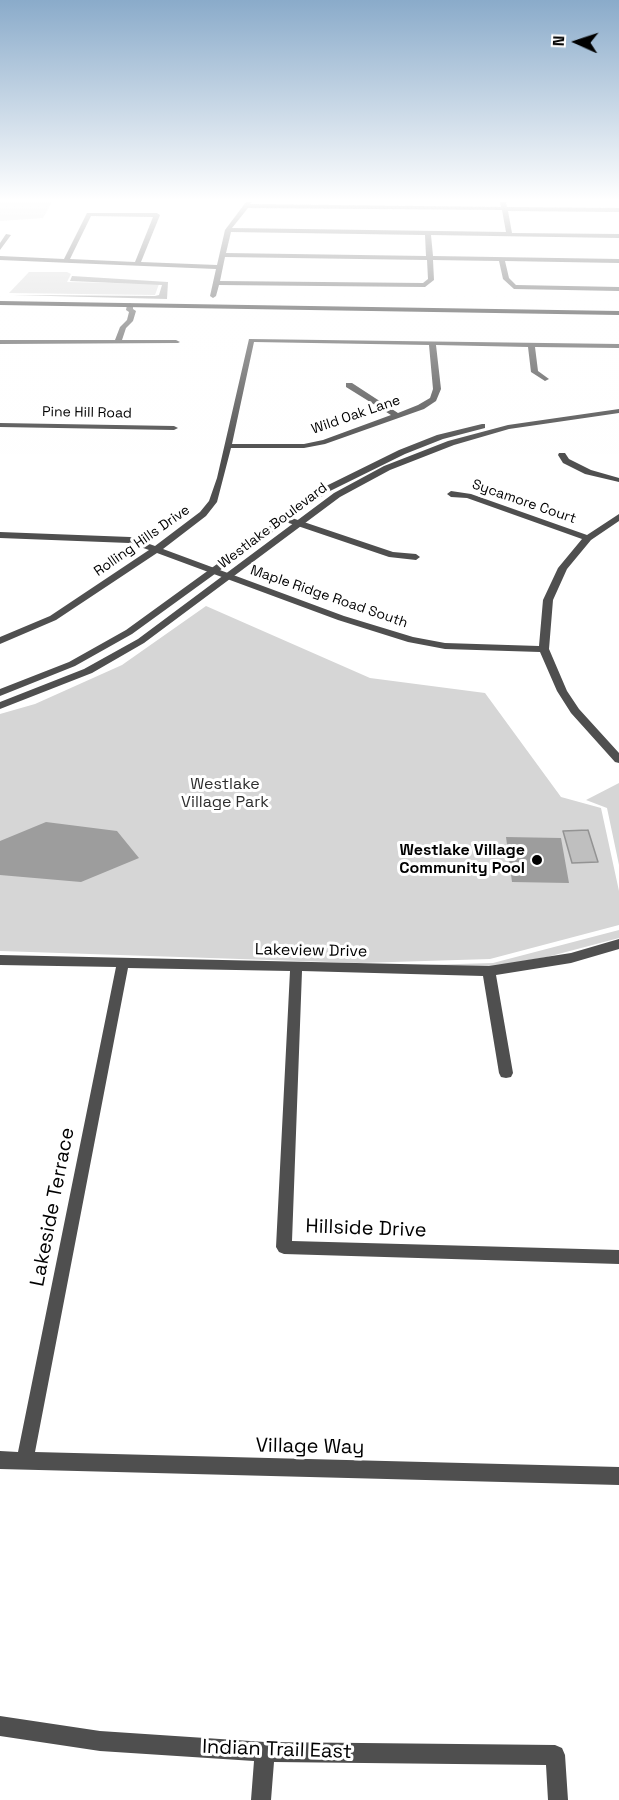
<!DOCTYPE html>
<html>
<head>
<meta charset="utf-8">
<style>
	body { margin:0 }
	#map { position:relative; width:619px; height:1800px; overflow:hidden; background:#fff; font-family:"Space Grotesk",sans-serif }
	canvas { display:block }
	.north { position:absolute; left:547px; top:12px; width:60px; height:60px; -webkit-text-stroke:4px #fff; paint-order:stroke; rotate:273deg; font-size:16px; font-weight:700; line-height:24px; text-align:center; color:#000 }
	.north::after { content:''; display:block; margin:auto; width:21px; height:27px; background:#000; clip-path:polygon(50% 0,100% 100%,50% 72%,0 100%) }
</style>
</head>
<body>
<div id="map">
<canvas width="619" height="1800"></canvas>
<div class="north">N</div>
</div>
<script>
const g = document.querySelector('canvas').getContext('2d');
g.lineJoin = 'round';
function fill(path, color) {
  g.fillStyle = color;
  g.fill(path, 'evenodd');
}
function poly(rows) {
  const path = new Path2D();
  for (const r of rows) {
    path.moveTo(r[0], r[1]);
    for (let i = 2; i < r.length; i += 2) path.lineTo(r[i], r[i + 1]);
  }
  return path;
}
function trace(path, color, width, dash) {
  g.strokeStyle = color;
  g.lineWidth = width;
  g.lineCap = dash ? 'butt' : 'round';
  g.setLineDash(dash || []);
  g.stroke(path);
}
function drawText(font, color, halo, rows, align = 'center') {
  g.font = font + ' "Space Grotesk",sans-serif';
  g.lineWidth = 6;
  g.setLineDash([]);
  g.textBaseline = 'middle';
  g.strokeStyle = halo;
  g.fillStyle = color;
  for (const [text, x, y, turn = 0] of rows) {
    g.save();
    g.translate(x, y);
    g.rotate((+turn || 0) * Math.PI / 180);
    g.textAlign = isNaN(turn) ? turn : align;
    if (halo) g.strokeText(text, 0, 0);
    g.fillText(text, 0, 0);
    g.restore();
  }
}
fill(poly([
	[0,202,52,202,43,218,0,221],
	[29,272,67,272,71,274,67,282,159,284,155,295,9,293],
	[206,606,370,678,485,693,561,797,601,808,619,891,619,925,490,959,360,963,0,951,0,714,35,704,122,665],
	[619,783,619,865,607,808,586,800],
	[619,930,619,938,547,957,488,967,425,965,493,963]
]), '#d6d6d6');
fill(poly([
	[72,276,168,282,167,299,12,295,155,296,159,295,162,285,70,281],
	[46,822,117,831,139,858,81,882,0,875,0,841],
	[506,837,561,838,569,883,512,882]
]), '#9d9d9d');
const building = poly([
	[588,830,598,862,572,863,563,831,588,830]
]);
fill(building, '#bfbfbf');
trace(building, '#939393', 1.5);
fill(poly([
	[246,202,252,202,250,204,501,207,500,202,506,202,507,207,619,208,619,212,508,211,512,233,619,234,619,238,431,235,433,256,619,259,619,263,505,261,509,278,516,285,619,287,619,291,514,289,503,279,499,261,433,260,434,280,425,287,219,285,216,296,213,298,210,296,216,269,0,260,0,256,64,259,87,213,157,213,160,215,141,262,217,265,225,230,246,202],
	[248,208,502,210,506,232,232,228,248,208],
	[91,216,153,217,135,262,70,259,91,216],
	[231,232,425,235,426,256,226,253,231,232],
	[225,257,427,260,428,279,423,283,220,281,225,257],
	[6,234,11,235,0,250,0,243,6,234],
	[130,303,133,305,133,309,136,311,133,321,126,328,122,340,176,340,180,342,178,343,0,344,0,340,115,340,120,327,127,320,129,312,126,310,127,305,130,303],
	[249,339,619,344,619,348,535,347,538,371,549,379,545,381,531,372,528,347,436,345,441,389,436,401,424,409,325,444,304,448,231,448,217,502,206,516,163,549,344,616,413,637,445,643,539,646,543,600,558,568,582,539,467,498,451,497,447,494,451,491,471,494,587,535,619,514,619,521,591,540,567,569,553,600,549,649,567,691,579,709,619,753,619,763,615,762,571,713,557,691,540,652,445,649,408,642,338,620,157,553,56,620,0,644,0,637,50,616,149,550,129,543,0,538,0,532,130,537,155,546,200,512,209,501,217,478,249,339],
	[254,342,429,345,433,389,430,398,418,405,398,413,352,383,346,383,346,387,391,415,323,440,304,444,232,444,254,342],
	[0,423,174,426,178,428,174,430,0,427,0,423],
	[559,453,565,453,569,459,591,470,619,478,619,482,585,474,563,463,558,455,559,453],
	[286,516,393,552,416,554,420,557,416,560,389,557,283,521,282,519,286,516],
	[619,939,619,949,571,963,496,975,513,1073,511,1077,506,1078,501,1077,499,1073,483,976,302,971,292,1241,619,1250,619,1264,284,1254,279,1252,276,1247,290,971,128,968,35,1452,619,1467,619,1485,0,1469,0,1451,18,1452,116,967,0,965,0,955,489,966,571,953,619,939],
	[0,1716,100,1731,265,1742,555,1745,562,1748,565,1755,568,1800,548,1800,546,1765,274,1762,271,1800,251,1800,254,1761,100,1751,0,1736,0,1716]
]), '#4f4f4f');
fill(poly([
	[619,409,619,413,509,429,454,445,390,470,340,497,144,643,92,673,0,709,0,702,84,669,138,639,334,493,384,466,448,441,508,425,619,409],
	[482,424,485,424,485,428,443,439,405,454,328,492,132,634,75,666,0,696,0,689,69,662,126,630,322,488,399,450,437,435,482,424]
]), '#4f4f4f');
fill(poly([
	[0,301,619,311,619,315,0,305,0,301]
]), '#1c1c1c');
const sky = g.createLinearGradient(0, 0, 0, 454);
sky.addColorStop(0, '#8aabca');
sky.addColorStop(0.44, '#fff');
sky.addColorStop(1, '#ffffff00');
g.fillStyle = sky;
g.fillRect(0, 0, 619, 454);
for (const [x, y, r, color] of [
	[537,860,6,"#000"]
]) {
  const dot = new Path2D();
  dot.arc(x, y, r, 0, 2 * Math.PI);
  g.fillStyle = color;
  g.fill(dot);
  trace(dot, '#fff', 2);
}
drawText('14px', '#000', '#fff', [
	["Pine Hill Road",87,413,1],
	["Wild Oak Lane",356,415,-19],
	["Sycamore Court",524,502,19],
	["Westlake Boulevard",273,526,-37],
	["Rolling Hills Drive",142,541,-35],
	["Maple Ridge Road South",329,597,19]
]);
drawText('16px', '#2d2d2d', '#fff', [
	["Westlake",225,785],
	["Village Park",225,803]
]);
drawText('bold 16px', '#000', '#fff', [
	["Westlake Village",525,851],
	["Community Pool",525,869]
], 'right');
drawText('16px', '#000', '#fff', [
	["Lakeview Drive",311,951,1]
]);
drawText('20px', '#000', '#fff', [
	["Lakeside Terrace",53,1207,-79],
	["Hillside Drive",366,1229,2],
	["Village Way",310,1447,1],
	["Indian Trail East",277,1750,2]
]);
</script>
</body>
</html>
